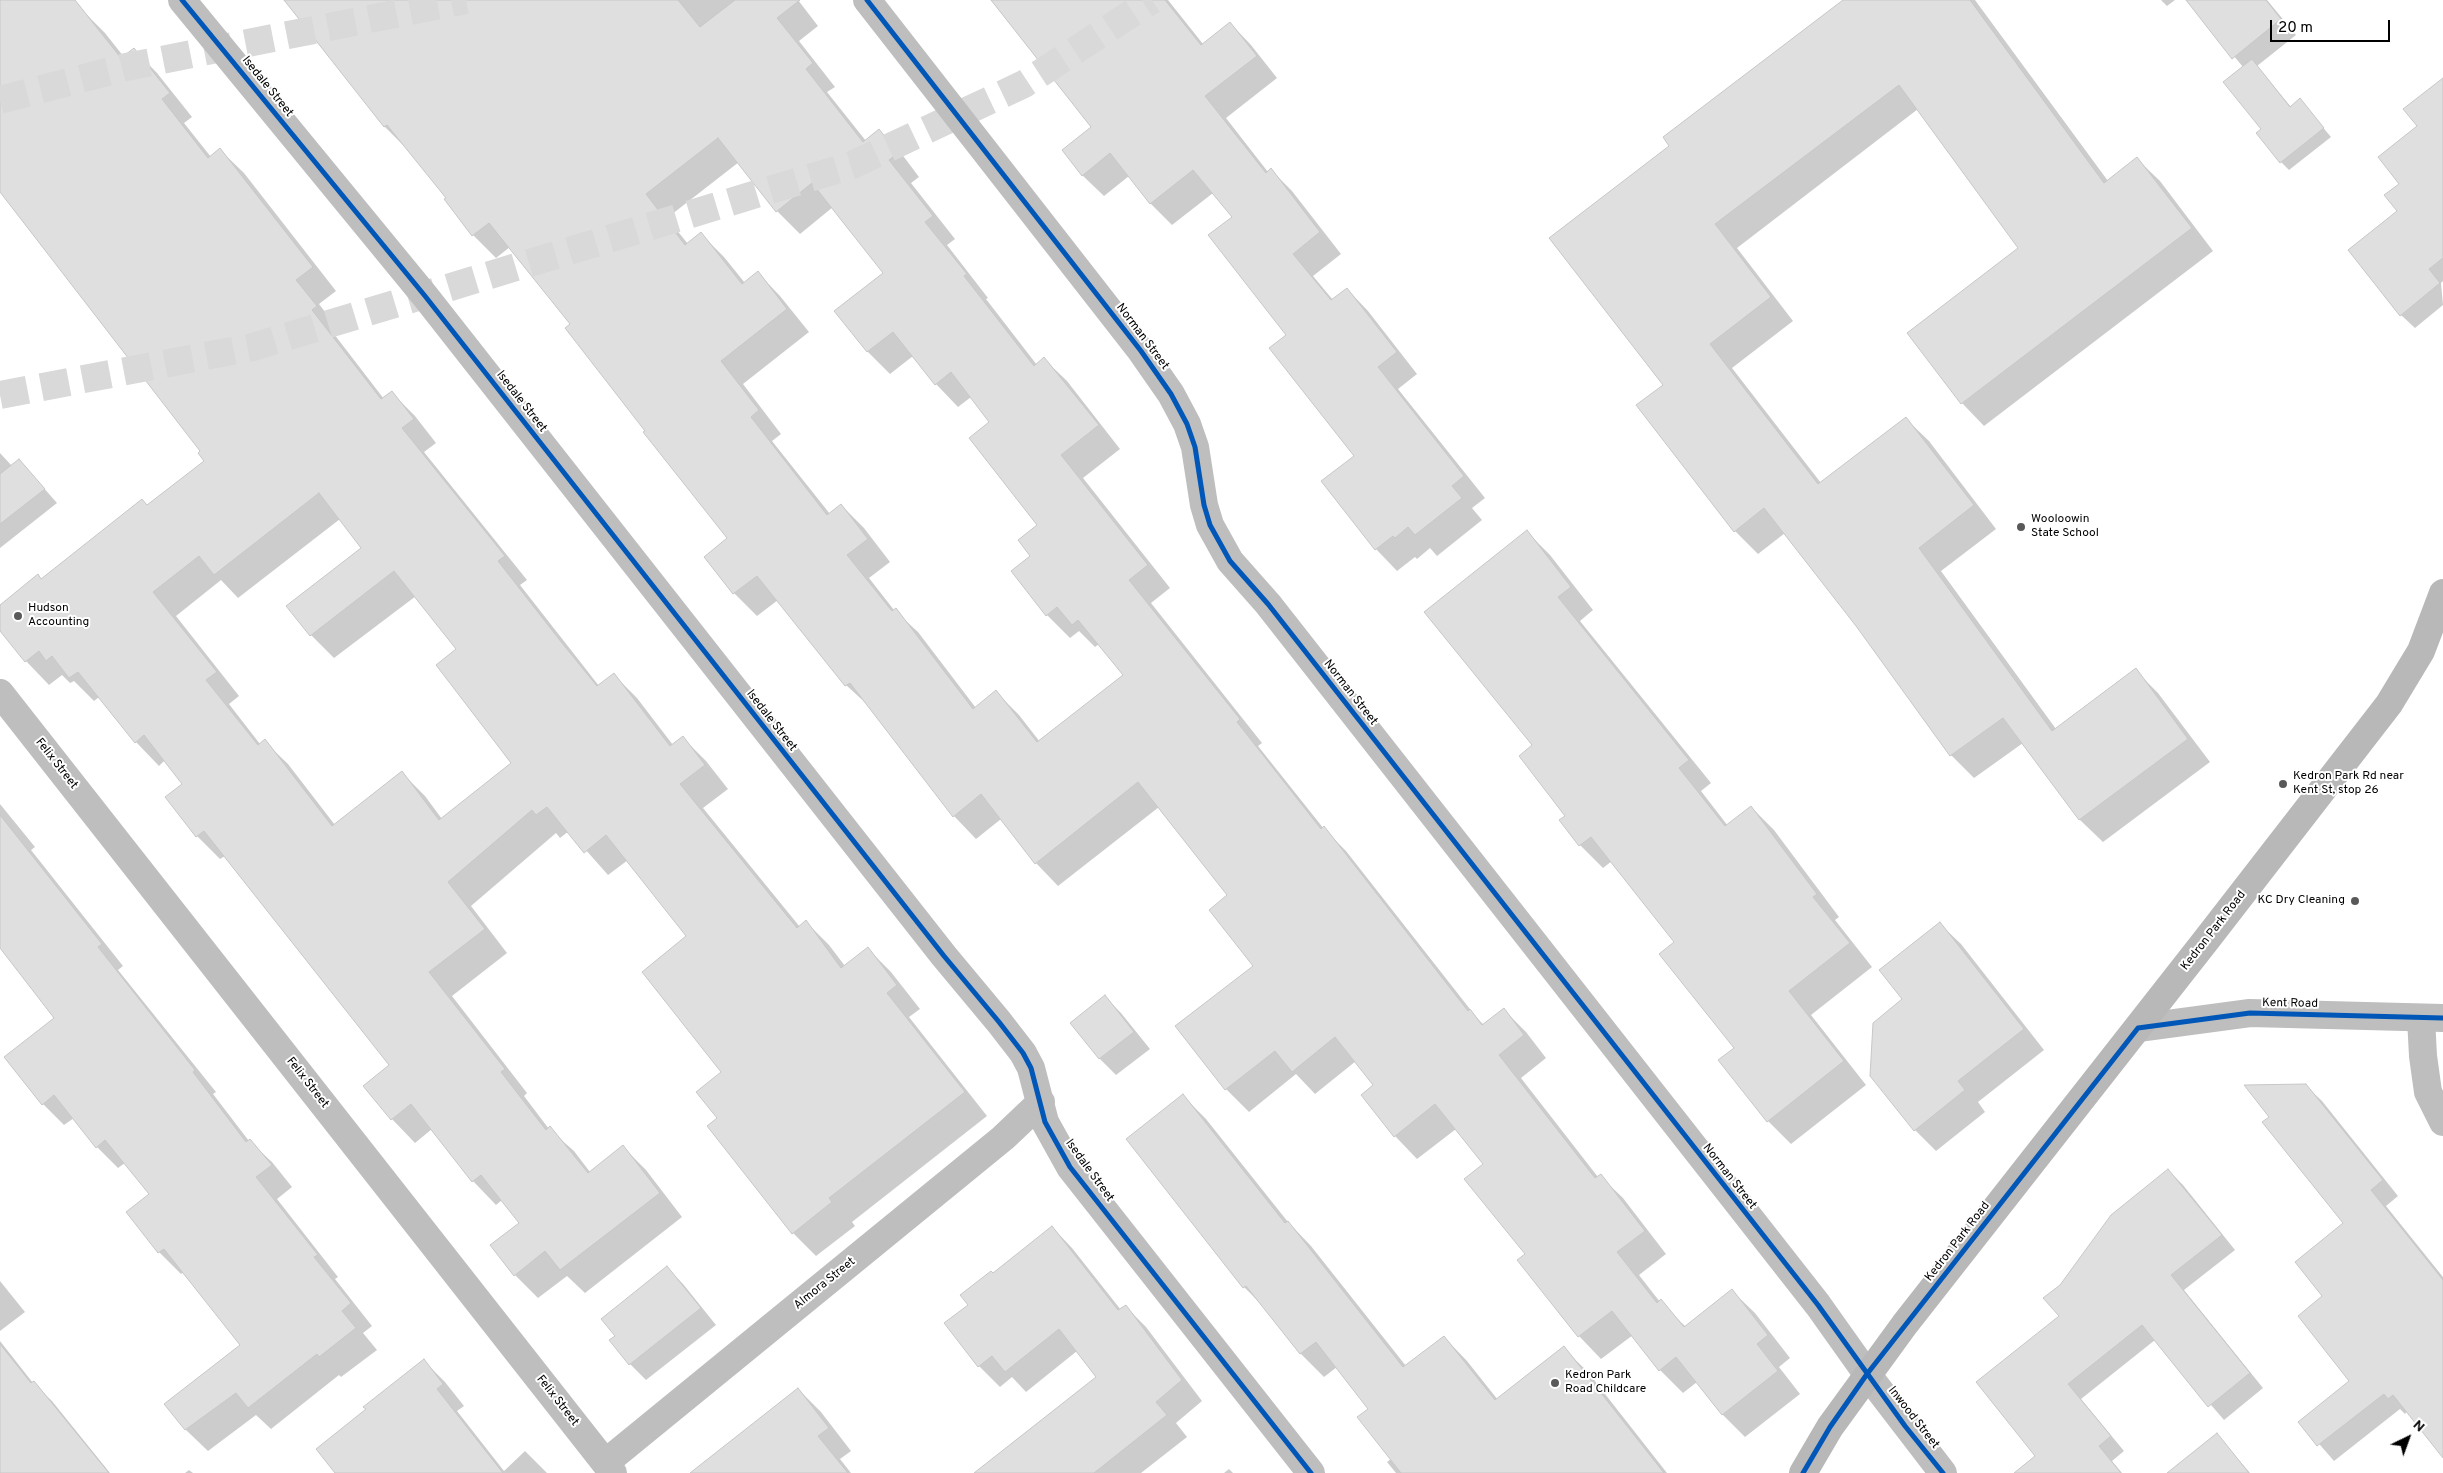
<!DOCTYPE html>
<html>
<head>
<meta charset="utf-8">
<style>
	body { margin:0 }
	#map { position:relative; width:2443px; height:1473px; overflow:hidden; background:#fff; font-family:Overpass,sans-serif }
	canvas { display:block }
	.north { position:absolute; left:2383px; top:1413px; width:50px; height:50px; -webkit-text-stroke:4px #fff; paint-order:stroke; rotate:42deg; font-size:14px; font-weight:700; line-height:20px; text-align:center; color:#000 }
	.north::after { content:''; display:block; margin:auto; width:18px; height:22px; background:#000; clip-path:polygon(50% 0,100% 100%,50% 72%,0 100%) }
	.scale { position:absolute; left:2270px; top:20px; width:120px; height:22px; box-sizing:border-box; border:2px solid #000; border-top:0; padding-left:6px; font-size:15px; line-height:18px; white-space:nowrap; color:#000; -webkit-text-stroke:4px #fff; paint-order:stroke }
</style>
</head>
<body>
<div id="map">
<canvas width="2443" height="1473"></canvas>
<div class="north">N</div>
<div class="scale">20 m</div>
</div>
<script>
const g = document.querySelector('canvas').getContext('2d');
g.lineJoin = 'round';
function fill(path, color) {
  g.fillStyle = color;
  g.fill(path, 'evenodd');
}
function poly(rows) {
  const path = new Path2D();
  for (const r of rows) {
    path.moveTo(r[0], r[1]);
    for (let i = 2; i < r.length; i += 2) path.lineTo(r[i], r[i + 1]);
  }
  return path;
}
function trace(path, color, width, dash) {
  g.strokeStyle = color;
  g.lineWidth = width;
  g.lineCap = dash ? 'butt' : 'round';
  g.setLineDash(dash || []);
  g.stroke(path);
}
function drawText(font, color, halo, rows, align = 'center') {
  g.font = font + ' Overpass,sans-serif';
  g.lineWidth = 4;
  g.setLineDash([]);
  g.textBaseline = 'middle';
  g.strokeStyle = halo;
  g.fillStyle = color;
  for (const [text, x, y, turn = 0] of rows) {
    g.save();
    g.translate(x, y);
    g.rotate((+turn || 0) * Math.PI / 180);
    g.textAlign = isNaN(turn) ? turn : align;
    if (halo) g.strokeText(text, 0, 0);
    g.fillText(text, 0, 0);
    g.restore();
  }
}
fill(poly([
	[0,0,61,0,82,10,105,33,124,57,134,49,157,73,192,117,184,123,211,157,220,150,244,173,336,291,319,304,339,330,334,334,384,399,392,393,415,416,436,443,424,452,527,580,520,585,585,668,599,686,614,675,637,698,673,745,683,738,706,761,728,789,703,808,800,927,806,922,829,945,845,966,868,949,891,972,920,1009,909,1017,987,1116,852,1222,855,1226,816,1256,793,1233,719,1119,723,1073,688,937,628,860,608,875,569,831,560,838,556,833,471,906,507,953,452,996,527,1093,524,1096,549,1129,574,1151,590,1172,623,1147,646,1170,682,1217,585,1293,567,1276,538,1298,515,1275,521,1224,502,1200,496,1205,473,1181,432,1129,415,1143,392,1119,391,1065,225,856,220,859,197,836,184,784,165,760,159,766,136,742,99,697,94,701,74,681,70,683,62,675,49,685,26,661,0,629,0,606,38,576,42,580,148,506,206,461,202,451,0,191],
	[340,519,362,548,311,635,334,658,416,596,457,649,512,764,442,819,425,796,401,772,335,825,288,764,264,741,260,744,229,704,239,696,176,616,221,580,238,598],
	[284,0,798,0,818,26,799,41,835,87,827,92,866,141,879,131,901,153,919,177,911,183,955,239,947,245,988,298,986,299,1037,365,1044,359,1067,381,1120,449,1083,478,1170,588,1151,603,1262,743,1258,746,1324,829,1346,851,1477,1018,1484,1025,1504,1010,1526,1032,1546,1058,1521,1078,1598,1177,1600,1176,1623,1198,1666,1254,1639,1275,1660,1302,1686,1327,1732,1291,1755,1313,1790,1358,1779,1367,1800,1394,1745,1437,1722,1414,1697,1382,1683,1393,1660,1370,1633,1335,1601,1359,1579,1336,1526,1254,1485,1165,1456,1129,1417,1159,1395,1136,1375,1085,1356,1061,1315,1094,1296,1074,1249,1112,1226,1089,1254,966,1229,895,1159,807,1058,886,1036,863,1001,819,976,839,954,816,870,707,846,685,778,600,757,616,734,593,706,557,729,538,647,431,572,324,510,247,496,258,473,235,446,200,448,198,407,149,385,127],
	[739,162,777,211,800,234,833,207,885,273,836,312,868,352,890,374,913,356,936,384,958,407,971,397,991,423,1039,525,1032,556,1013,571,1047,615,1070,638,1079,631,1095,647,1099,644,1125,676,1040,742,1019,715,996,692,976,708,918,632,894,610,869,578,890,562,864,528,841,505,830,514,772,441,781,434,743,384,809,332,780,296,758,273,745,283,724,257,701,234,688,244,667,218],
	[991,0,1168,0,1203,44,1230,23,1251,45,1277,78,1226,118,1268,172,1271,170,1292,191,1341,254,1313,276,1333,300,1347,289,1368,311,1417,374,1398,389,1485,498,1472,508,1482,520,1437,556,1430,548,1417,559,1415,557,1397,571,1376,549,1322,482,1355,456,1288,335,1233,217,1213,193,1172,225,1151,204,1129,176,1104,196,1082,175,1093,127],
	[1848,0,1975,0,2108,181,2137,159,2160,181,2213,251,1984,426,1962,403,2020,248,1918,109,1737,248,1793,321,1732,368,1821,483,1906,419,1929,441,1996,529,1941,571,2056,729,2135,670,2158,693,2210,762,2103,842,2080,820,2023,743,1974,778,1951,755,1857,625,1785,533,1758,554,1735,531,1665,385,1671,146],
	[2161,0,2175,0,2167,6],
	[2187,0,2267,0,2296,35,2257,66,2291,107,2300,100,2331,137,2289,170,2281,162,2263,130,2243,67],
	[2443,79,2443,281,2441,283,2443,305,2415,328,2401,315,2350,250,2398,211,2401,184,2419,126],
	[0,453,12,466,19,460,57,503,0,548],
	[1527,532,1550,555,1593,610,1580,621,1711,783,1701,791,1728,826,1751,807,1774,830,1839,917,1835,920,1872,967,1811,1015,1866,1085,1791,1144,1768,1121,1736,1048,1676,942,1612,861,1603,868,1580,845,1561,821,1567,816,1533,745],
	[0,804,35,847,31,850,123,966,118,970,216,1092,213,1094,249,1141,272,1162,292,1187,277,1199,338,1277,335,1279,372,1326,363,1333,377,1350,341,1377,339,1375,271,1429,256,1415,208,1451,186,1430,166,1404,241,1345,184,1272,181,1274,159,1252,128,1213,151,1195,125,1163,118,1168,97,1147,74,1118,64,1125,43,1104,56,1018,0,946],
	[1940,924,1961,944,2044,1050,1978,1102,1985,1112,1936,1151,1915,1130,1904,999],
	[1105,997,1121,1013,1150,1049,1116,1075,1100,1059,1072,1023],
	[2305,1085,2322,1101,2398,1196,2386,1206,2443,1277,2443,1457,2407,1411,2405,1414,2400,1409,2334,1461,2300,1422,2351,1381,2324,1296,2345,1224],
	[1183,1096,1206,1119,1288,1222,1311,1246,1406,1366,1444,1337,1467,1361,1498,1400,1563,1348,1587,1371,1667,1473,1396,1473,1387,1462,1391,1459,1370,1409,1337,1367,1324,1377,1300,1353,1264,1307,1244,1287,1128,1139],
	[2168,1170,2183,1185,2235,1250,2184,1290,2263,1388,2224,1420,2155,1340,2081,1399,2124,1451,2112,1461,2122,1473,2040,1473,2037,1456,2060,1317,2061,1286],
	[1052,1227,1072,1248,1121,1310,1125,1306,1146,1327,1202,1401,1176,1423,1187,1437,1141,1473,1007,1473,1098,1377,1077,1351,1026,1392,1012,1377,1000,1387,979,1366,969,1305,993,1274],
	[667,1268,683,1284,716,1325,646,1380,630,1364,617,1337],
	[0,1281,25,1312,0,1331],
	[0,1341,33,1383,52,1401,110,1473,0,1473],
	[424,1361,445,1382,464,1406,457,1411,504,1471,525,1451,547,1473,336,1473,367,1410],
	[798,1389,821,1412,851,1451,840,1459,851,1473,712,1473],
	[2217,1435,2250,1473,2169,1473],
	[1229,1469,1233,1473,1224,1473],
	[189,1470,193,1473,185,1473]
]), '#0003');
const building = poly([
	[0,0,75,0,121,58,134,48,170,93,162,99,208,158,220,148,313,267,296,280,317,306,312,310,381,399,392,391,414,419,402,428,505,556,498,561,562,643,597,686,614,673,670,746,683,736,705,765,680,784,797,928,806,920,841,968,868,947,897,985,887,993,965,1092,829,1198,832,1202,792,1234,707,1126,717,1118,696,1092,721,1072,642,972,686,936,606,835,584,853,547,807,536,815,532,810,448,882,485,929,429,972,505,1069,501,1072,546,1130,550,1126,588,1173,623,1145,660,1193,560,1270,545,1251,514,1276,490,1245,519,1223,481,1175,472,1182,411,1104,391,1120,363,1086,389,1065,204,831,196,837,165,797,182,784,144,735,135,743,78,672,69,678,52,656,46,661,39,651,25,662,0,631,0,605,38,574,41,579,142,499,147,505,204,461,198,453,200,451,0,192,0,0],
	[319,493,361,548,286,606,310,636,394,571,456,649,436,665,511,763,439,820,402,771,332,826,265,739,258,745,206,680,217,672,153,592,199,556,214,575,319,493],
	[284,0,678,0,700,27,735,0,800,0,777,18,813,63,806,69,863,142,879,129,898,153,889,160,933,216,925,222,967,274,964,276,1034,366,1044,357,1099,425,1061,455,1148,565,1129,580,1240,719,1237,722,1321,829,1324,826,1468,1011,1470,1009,1482,1025,1504,1008,1524,1035,1499,1055,1595,1178,1601,1174,1645,1231,1617,1252,1657,1303,1661,1299,1684,1327,1732,1289,1768,1335,1757,1344,1778,1371,1722,1415,1676,1357,1659,1371,1612,1311,1578,1337,1517,1260,1525,1254,1464,1179,1483,1164,1435,1104,1394,1137,1361,1095,1373,1085,1335,1037,1292,1072,1275,1051,1225,1090,1175,1026,1253,966,1209,910,1227,895,1138,782,1035,864,981,794,953,817,850,683,845,686,757,576,733,594,704,557,727,538,643,432,645,431,565,328,570,324,489,223,472,236,444,199,446,198,387,125,384,127,284,0],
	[718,138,776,212,812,183,883,273,834,311,867,352,893,332,935,385,951,372,989,422,969,438,1037,525,1018,540,1030,556,1011,571,1046,616,1057,607,1072,625,1078,620,1123,675,1037,742,996,690,973,709,896,608,892,611,847,555,868,539,841,504,827,515,751,417,759,410,721,361,787,309,758,271,742,284,701,232,685,245,646,194,718,138],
	[991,0,1165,0,1201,45,1230,22,1257,56,1205,96,1266,173,1271,168,1320,232,1293,254,1331,300,1347,288,1397,352,1378,367,1464,476,1452,486,1462,498,1415,535,1408,527,1395,538,1393,536,1375,550,1321,481,1354,456,1269,348,1286,335,1208,235,1232,217,1193,170,1150,204,1110,153,1082,176,1062,150,1091,127,991,0],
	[1843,0,1970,0,2104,183,2137,157,2192,228,1961,404,1907,333,2018,248,1899,85,1715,224,1771,297,1710,344,1818,484,1906,417,1974,505,1919,548,2052,731,2136,668,2188,739,2079,820,2003,718,1950,756,1856,626,1764,508,1734,532,1636,405,1663,385,1549,238,1669,146,1663,137,1843,0],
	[2186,0,2266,0,2281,19,2232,59,2186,0],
	[2252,59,2290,107,2300,98,2324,128,2280,163,2256,133,2261,129,2223,82,2252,59],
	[2443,78,2443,258,2429,269,2440,283,2400,316,2348,250,2397,211,2384,195,2399,184,2378,157,2417,126,2403,109,2443,78],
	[19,459,45,489,0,524,0,474,19,459],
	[1527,530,1571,587,1558,597,1689,760,1679,768,1725,826,1751,806,1817,894,1813,897,1850,943,1789,991,1844,1061,1767,1122,1718,1060,1734,1048,1659,954,1674,942,1591,837,1579,846,1559,820,1565,816,1519,756,1532,745,1424,612,1527,530],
	[0,815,102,944,98,947,195,1070,193,1072,246,1142,250,1139,272,1165,256,1177,318,1255,314,1257,351,1303,342,1311,356,1328,319,1357,317,1354,248,1408,236,1393,185,1430,164,1404,240,1345,164,1249,158,1253,126,1212,149,1194,105,1140,96,1148,54,1095,42,1105,4,1057,54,1018,0,948,0,815],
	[1940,922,2024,1029,1958,1081,1965,1090,1914,1131,1870,1076,1873,1023,1902,999,1879,970,1940,922],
	[1105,995,1134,1032,1099,1059,1070,1023,1105,995],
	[2306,1084,2383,1180,2371,1190,2443,1280,2443,1458,2393,1395,2388,1399,2384,1394,2317,1446,2298,1422,2349,1381,2298,1316,2322,1296,2295,1262,2343,1223,2262,1122,2269,1117,2244,1085,2306,1084],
	[1183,1094,1285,1223,1288,1221,1403,1367,1444,1336,1495,1400,1564,1346,1664,1473,1401,1473,1357,1417,1368,1409,1316,1342,1300,1354,1246,1286,1243,1288,1126,1139,1183,1094],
	[2168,1169,2222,1235,2171,1275,2250,1373,2208,1407,2142,1325,2068,1384,2111,1436,2099,1446,2121,1473,2014,1473,2035,1456,1976,1382,2059,1316,2043,1298,2060,1285,2111,1215,2168,1169],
	[1052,1226,1118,1310,1126,1305,1182,1380,1156,1402,1167,1415,1094,1473,974,1473,1096,1377,1059,1329,1005,1372,992,1356,978,1367,944,1323,968,1305,960,1295,991,1271,993,1273,1052,1226],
	[667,1266,701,1308,629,1365,609,1340,615,1336,601,1319,667,1266],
	[0,1344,31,1383,34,1381,109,1473,0,1473,0,1344],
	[424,1359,443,1384,437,1389,503,1473,335,1473,316,1449,366,1409,363,1407,424,1359],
	[798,1388,829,1428,818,1436,848,1473,690,1473,798,1388],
	[2217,1433,2249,1473,2167,1473,2217,1433]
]);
fill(building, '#dfdfdf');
trace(building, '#c7c7c7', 1);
trace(poly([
	[0,100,126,67,466,0],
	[0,395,253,347,852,165,1024,84,1152,0]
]), '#d9d9d9', 28, [28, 14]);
trace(poly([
	[182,0,425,296,944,956,999,1022,1023,1053,1031,1068,1045,1122,1070,1167,1311,1473],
	[0,693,613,1473],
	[2421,1018,2423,1056,2428,1092,2443,1122],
	[1867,1374,1943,1473],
	[605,1463,1003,1138,1041,1102]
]), '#bebebe', 28);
trace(poly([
	[867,0,1141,351,1171,394,1187,424,1195,447,1204,505,1210,525,1230,561,1268,604,1818,1305,1867,1374],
	[2138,1028,2250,1013,2443,1018]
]), '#bebebe', 28);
trace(poly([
	[1803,1473,1830,1427,1905,1324,2207,939,2389,704,2421,651,2443,593]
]), '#b8b8b8', 28);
trace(poly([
	[182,0,425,296,944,956,999,1022,1023,1053,1031,1068,1045,1122,1070,1167,1311,1473],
	[867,0,1141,351,1171,394,1187,424,1195,447,1204,505,1210,525,1230,561,1268,604,1818,1305,1905,1426,1943,1473],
	[1803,1473,1830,1427,1867,1374,2138,1028,2250,1013,2443,1018]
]), '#0057b8', 5);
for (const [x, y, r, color] of [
	[2021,527,5,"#595959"],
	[18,616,5,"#595959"],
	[2283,784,5,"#595959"],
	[2355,901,5,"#595959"],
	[1555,1383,5,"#595959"]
]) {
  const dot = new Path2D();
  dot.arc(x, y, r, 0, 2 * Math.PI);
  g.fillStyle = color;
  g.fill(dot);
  trace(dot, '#fff', 2);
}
drawText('12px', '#000', '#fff', [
	["Isedale Street",267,87,51],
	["Norman Street",1142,337,53],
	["Isedale Street",521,402,52],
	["Norman Street",1350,693,52],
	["Isedale Street",771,721,52],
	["Felix Street",56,764,52],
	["Kedron Park Road",2214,931,-52],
	["Kent Road",2290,1004,1],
	["Felix Street",307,1083,52],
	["Isedale Street",1089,1171,54],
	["Norman Street",1729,1177,52],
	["Kedron Park Road",1958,1242,-52],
	["Almora Street",825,1284,-39],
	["Felix Street",557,1401,52],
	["Inwood Street",1913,1418,52]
]);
drawText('12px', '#000', '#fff', [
	["Wooloowin",2031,520],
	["State School",2031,534],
	["Hudson",28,609],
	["Accounting",28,623],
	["Kedron Park Rd near",2293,777],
	["Kent St, stop 26",2293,791],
	["KC Dry Cleaning",2345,901,"right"],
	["Kedron Park",1565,1376],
	["Road Childcare",1565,1390]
], 'left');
</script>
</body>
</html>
